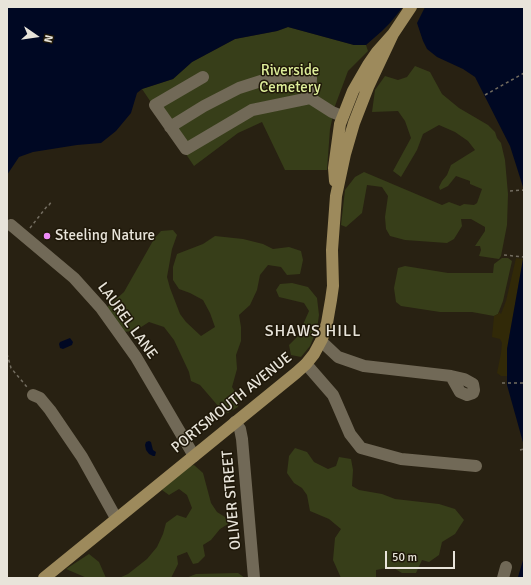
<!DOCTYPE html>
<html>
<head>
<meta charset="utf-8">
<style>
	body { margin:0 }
	#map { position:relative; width:531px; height:585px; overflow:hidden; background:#282112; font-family:Signika,sans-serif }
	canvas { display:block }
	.frame { position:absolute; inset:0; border:8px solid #e8e4da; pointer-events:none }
	.north { position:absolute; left:16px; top:16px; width:40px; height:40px; -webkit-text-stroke:3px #1f1809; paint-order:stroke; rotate:103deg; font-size:11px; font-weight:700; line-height:16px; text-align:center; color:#e8e4da }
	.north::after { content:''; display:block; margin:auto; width:14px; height:18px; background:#e8e4da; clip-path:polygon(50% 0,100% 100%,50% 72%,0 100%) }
	.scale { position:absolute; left:385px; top:551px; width:70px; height:18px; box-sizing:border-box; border:2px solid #e8e4da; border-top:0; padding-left:5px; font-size:12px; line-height:14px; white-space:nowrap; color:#e8e4da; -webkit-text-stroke:3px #1f1809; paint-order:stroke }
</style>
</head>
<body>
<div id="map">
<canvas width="531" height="585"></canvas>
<div class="frame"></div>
<div class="north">N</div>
<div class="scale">50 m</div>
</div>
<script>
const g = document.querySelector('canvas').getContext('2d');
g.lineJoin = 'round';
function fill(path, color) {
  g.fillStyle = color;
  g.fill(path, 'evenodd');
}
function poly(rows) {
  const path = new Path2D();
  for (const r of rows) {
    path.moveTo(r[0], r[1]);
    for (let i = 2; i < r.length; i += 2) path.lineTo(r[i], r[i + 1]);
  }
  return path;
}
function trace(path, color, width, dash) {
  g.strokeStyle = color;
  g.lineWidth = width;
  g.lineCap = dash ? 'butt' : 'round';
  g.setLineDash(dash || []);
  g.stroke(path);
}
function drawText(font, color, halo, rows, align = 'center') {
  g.font = font + ' Signika,sans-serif';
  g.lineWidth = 3;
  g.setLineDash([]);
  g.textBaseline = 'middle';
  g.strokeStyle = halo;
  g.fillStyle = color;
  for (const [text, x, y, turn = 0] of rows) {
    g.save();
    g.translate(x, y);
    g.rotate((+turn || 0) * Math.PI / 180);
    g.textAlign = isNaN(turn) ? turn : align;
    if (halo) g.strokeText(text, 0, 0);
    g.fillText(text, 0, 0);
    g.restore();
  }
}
fill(poly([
	[288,27,354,45,366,45,368,51,348,71,335,106,330,129,327,170,285,170,262,122,238,133,194,166,142,89,173,79,192,62,235,39,277,31],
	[415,66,430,72,442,94,459,108,488,125,495,132,497,138,501,143,505,160,508,194,507,225,501,256,499,259,479,256,481,250,480,246,475,246,485,231,485,227,471,219,461,219,462,226,454,239,447,243,405,240,390,236,386,229,385,217,388,196,382,187,367,185,362,213,346,227,341,225,345,190,355,177,364,172,442,205,449,202,460,206,464,204,474,205,477,203,482,189,470,184,470,181,456,176,448,186,440,190,439,187,442,181,447,175,451,165,475,150,468,141,455,132,439,125,423,134,417,150,401,177,393,171,411,138,405,121,398,111,372,112,375,90,385,76,398,80,407,77],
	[173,230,177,235,172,249,167,277,170,288,180,314,186,322,201,336,215,327,210,313,203,300,190,293,179,289,173,280,173,267,177,254,203,244,215,236,243,239,263,244,273,249,289,247,301,251,303,260,300,274,287,275,281,267,268,265,260,275,257,290,250,305,239,315,241,327,241,341,236,355,237,369,232,387,239,398,238,407,228,413,219,407,200,385,191,381,189,372,174,340,164,327,149,322,135,331,122,332,106,308,124,292,154,239,161,231],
	[502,258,508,258,512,261,503,301,498,314,494,316,472,312,440,312,401,306,396,302,394,288,398,268,405,266,448,273,493,273,494,264],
	[292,283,308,287,317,298,319,315,317,329,310,346,301,357,291,355,289,345,298,336,309,311,304,303,279,297,276,290,280,284],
	[295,448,307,452,314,462,328,469,336,466,339,457,351,459,353,470,352,486,359,490,382,494,395,499,439,504,455,509,464,520,455,534,442,542,439,555,429,562,422,560,416,573,402,573,392,567,376,570,376,578,341,578,333,560,335,538,341,529,329,519,310,511,307,495,302,488,294,483,287,473,289,456],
	[194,465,203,473,211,503,217,512,225,517,228,524,220,529,211,540,203,545,205,556,198,563,193,564,187,552,177,556,178,564,171,578,119,578,128,574,147,559,157,547,163,534,166,523,177,515,186,518,192,508,187,495,179,489,169,495,162,490,183,468],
	[89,554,99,562,106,578,87,578,66,569],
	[238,573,245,578,186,578,196,574]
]), '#373e19');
fill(poly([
	[516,258,523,259,507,349,507,376,501,376,497,373,501,353,502,343,500,339,492,337,494,316,498,314,499,312,501,314,506,301]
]), '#312908');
fill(poly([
	[7,7,524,7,524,446,507,385,507,349,523,259,523,187,510,146,475,77,463,69,437,57,427,49,423,41,417,23,390,23,382,31,366,45,354,45,288,27,277,31,235,39,192,62,173,79,142,89,137,93,131,113,116,131,101,143,77,145,33,152,19,157,7,175],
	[70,338,73,342,72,345,63,349,60,348,59,344,60,342],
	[149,441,151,442,153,450,156,452,155,456,153,456,149,454,146,450,145,445,146,442],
	[524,557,524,578,518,578,518,577]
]), '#000823');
fill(poly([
	[403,7,425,7,417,23,390,23]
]), '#282112');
trace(poly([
	[485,95,524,73],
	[510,191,524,190],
	[30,228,48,205,49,205,52,201],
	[504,255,524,257],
	[7,354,11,368,27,387],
	[502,383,524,383],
	[520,450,524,449]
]), '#736d60', 1.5, [3, 3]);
trace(poly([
	[203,77,155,105,186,149,252,110,310,98,332,112,342,116],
	[170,127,204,106,239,88,264,80,294,75,311,78,310,98],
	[11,225,74,278,101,308,136,357,194,456],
	[321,341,338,357,364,366,451,376,464,379,473,384,474,390,473,393,467,395,460,392,451,376],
	[306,364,333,395,337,404,350,434,361,448,401,459,476,466],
	[33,395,40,398,50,410,82,457,116,518],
	[235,422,240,429,242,439,254,578],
	[503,578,506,567]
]), '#716957', 12);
trace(poly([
	[335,181,334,168,340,124,353,91,368,65,377,52,393,34,411,7],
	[44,578,296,373,306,364,314,354,322,339,327,323,331,300,333,286,332,250,336,196,345,154,354,123,368,87,393,34]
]), '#9d8a5c', 12);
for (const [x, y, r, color] of [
	[47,236,4,"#ef8bf7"]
]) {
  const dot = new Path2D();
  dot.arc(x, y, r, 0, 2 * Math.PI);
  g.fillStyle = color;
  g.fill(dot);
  trace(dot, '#1f1809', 1.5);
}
drawText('15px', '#deee9a', '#1f1809', [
	["Riverside",290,71],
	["Cemetery",290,88]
]);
drawText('15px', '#e8e4da', '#1f1809', [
	["Steeling Nature",55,236]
], 'left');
drawText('15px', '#e8e4da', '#1f1809', [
	["LAUREL LANE",127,321,54],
	["PORTSMOUTH AVENUE",232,403,-39],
	["OLIVER STREET",232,500,-95]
]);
g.letterSpacing = '1px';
drawText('16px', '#e8e4da', '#1f1809', [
	["SHAWS HILL",313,332]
]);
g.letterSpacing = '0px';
</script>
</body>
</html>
